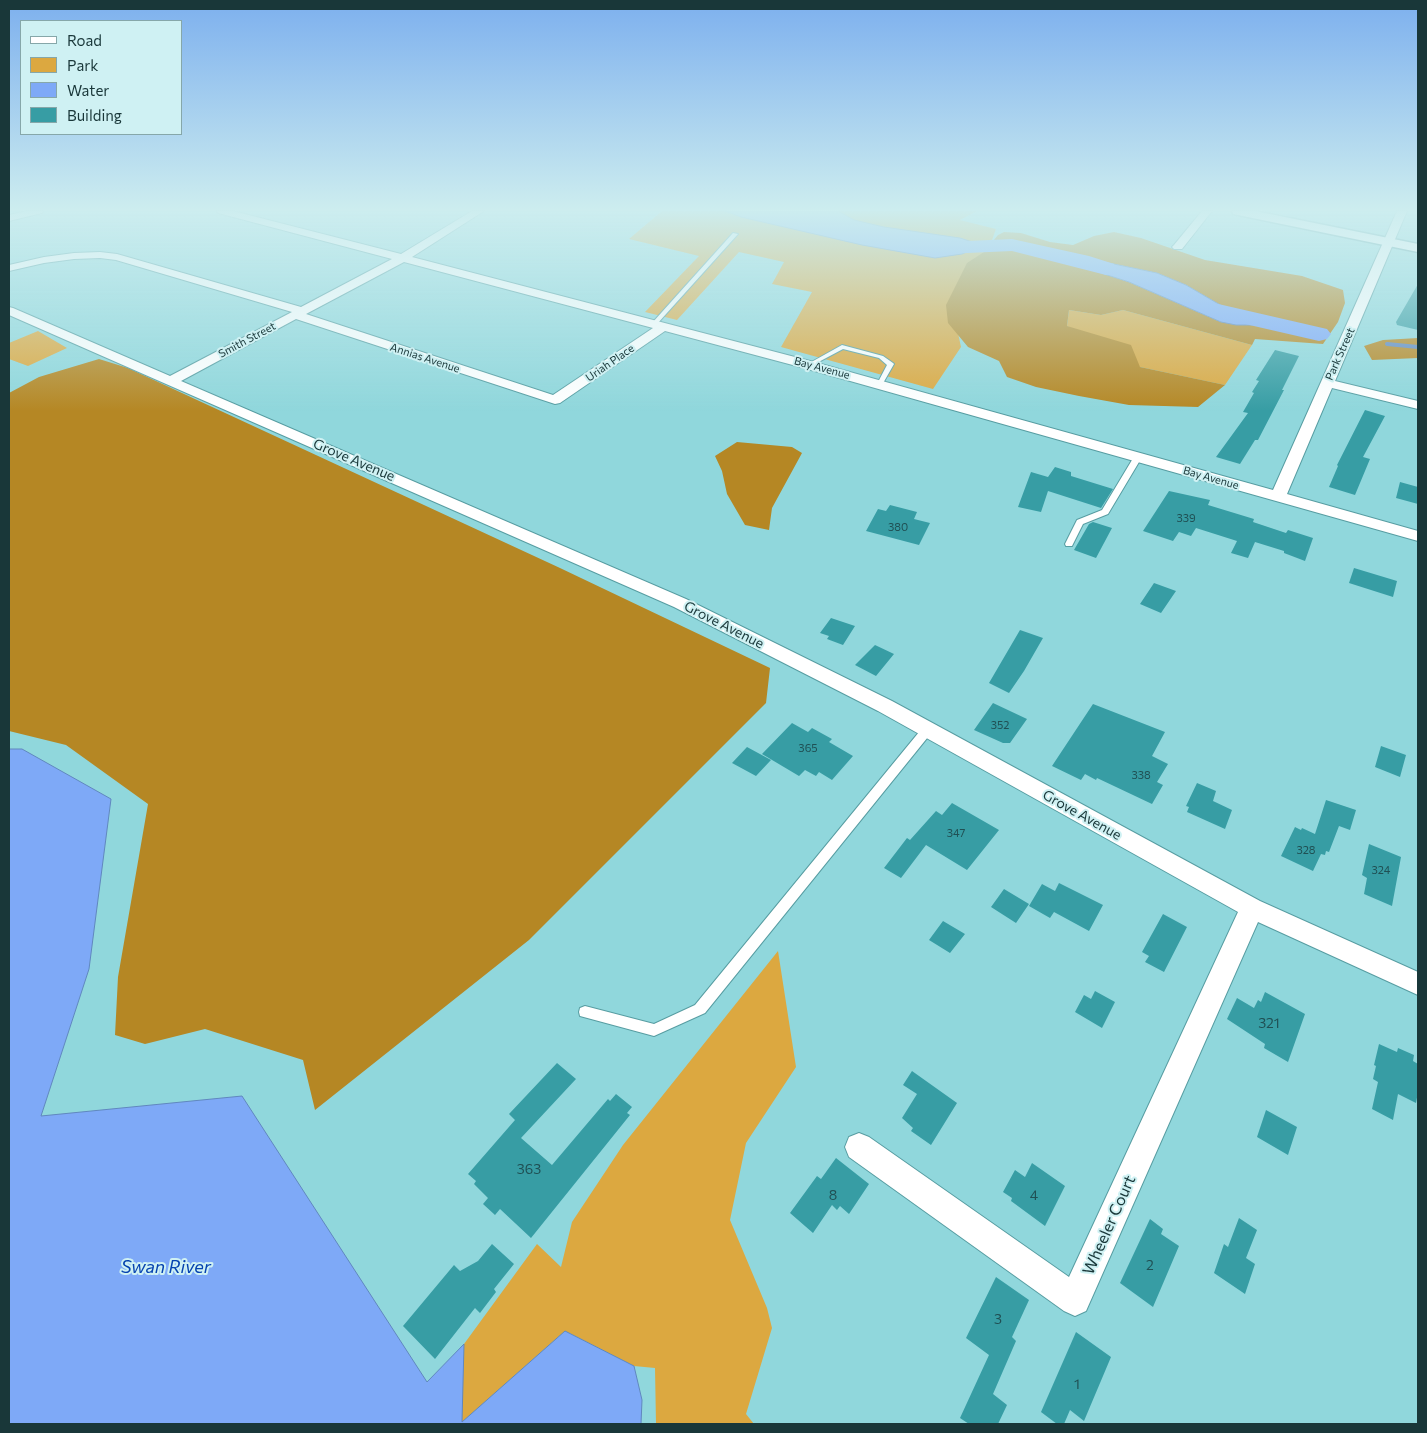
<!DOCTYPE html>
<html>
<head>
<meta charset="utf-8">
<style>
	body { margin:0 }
	#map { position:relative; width:1427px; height:1433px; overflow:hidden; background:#90d7dc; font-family:Commissioner,sans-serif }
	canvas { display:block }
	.frame { position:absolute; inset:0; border:10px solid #193739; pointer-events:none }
	.legend { position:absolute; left:20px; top:20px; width:162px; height:115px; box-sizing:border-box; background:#cff1f3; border:1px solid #86a7a9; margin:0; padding:6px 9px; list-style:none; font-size:15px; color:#193739 }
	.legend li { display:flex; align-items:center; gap:10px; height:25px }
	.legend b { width:25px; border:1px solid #86a7a9 }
</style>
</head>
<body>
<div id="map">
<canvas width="1427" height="1433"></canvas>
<div class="frame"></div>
<ul class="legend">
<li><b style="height:6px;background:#fff"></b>Road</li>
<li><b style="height:14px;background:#dca840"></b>Park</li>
<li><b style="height:14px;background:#7ea9f7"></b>Water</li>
<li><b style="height:14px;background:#379da4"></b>Building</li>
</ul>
</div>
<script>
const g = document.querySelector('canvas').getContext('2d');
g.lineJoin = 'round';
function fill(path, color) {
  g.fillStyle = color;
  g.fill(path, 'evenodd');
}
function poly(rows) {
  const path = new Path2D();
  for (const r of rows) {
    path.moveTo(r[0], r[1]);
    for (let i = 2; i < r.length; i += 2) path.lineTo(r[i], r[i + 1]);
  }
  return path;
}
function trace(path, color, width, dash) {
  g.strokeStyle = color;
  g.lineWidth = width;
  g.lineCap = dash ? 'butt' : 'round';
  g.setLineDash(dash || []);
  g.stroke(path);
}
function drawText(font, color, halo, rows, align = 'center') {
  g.font = font + ' Commissioner,sans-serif';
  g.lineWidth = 4;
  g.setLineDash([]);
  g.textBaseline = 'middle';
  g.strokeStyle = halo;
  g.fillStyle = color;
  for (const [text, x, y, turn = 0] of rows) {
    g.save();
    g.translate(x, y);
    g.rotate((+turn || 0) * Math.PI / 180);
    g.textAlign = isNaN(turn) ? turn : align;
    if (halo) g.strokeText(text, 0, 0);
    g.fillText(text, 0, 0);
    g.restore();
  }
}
fill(poly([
	[662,211,977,211,960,220,996,229,987,254,952,305,961,347,933,389,781,347,812,292,772,284,784,262,739,252,677,320,645,312,699,256,629,239],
	[1069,310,1101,315,1123,310,1252,345,1225,385,1140,367,1067,326],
	[38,331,67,348,28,366,9,359,9,343],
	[778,951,796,1067,746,1143,730,1220,767,1308,772,1328,746,1414,754,1424,656,1424,655,1368,634,1366,565,1331,461,1423,464,1344,537,1244,561,1267,572,1222,623,1145]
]), '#dca840');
fill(poly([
	[1004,232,1021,233,1050,242,1073,245,1094,236,1114,232,1141,238,1205,260,1302,276,1343,290,1345,303,1338,322,1323,344,1255,339,1252,345,1123,310,1101,315,1069,310,1067,326,1131,345,1140,367,1225,385,1198,407,1129,405,1079,396,1036,387,1007,377,999,361,968,347,948,323,946,305,967,263,984,252,998,235],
	[1066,254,1157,273,1186,285,1222,306,1264,319,1221,322,1129,282,1052,257],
	[1418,338,1418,358,1372,360,1364,346,1383,340],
	[99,359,128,368,560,568,770,668,766,703,529,940,315,1110,303,1060,205,1029,145,1044,115,1035,118,977,148,804,66,745,9,731,9,393,39,377],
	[737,442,792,447,802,453,772,508,769,530,745,525,727,494,722,471,715,456]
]), '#b58724');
const water = poly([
	[725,211,838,211,854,220,884,227,960,238,982,245,962,254,935,258,862,245,741,217,725,211],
	[1066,254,1157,273,1186,285,1222,306,1264,319,1262,324,1252,325,1236,325,1221,322,1129,282,1051,257,1066,254],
	[9,749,22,749,111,799,89,969,41,1116,242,1096,427,1382,464,1344,462,1422,565,1331,634,1366,642,1400,641,1424,9,1424,9,749]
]);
fill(water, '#7ea9f7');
trace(water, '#6087be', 1);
trace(poly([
	[1387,344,1418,347]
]), '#6087be', 4);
fill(poly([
	[930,239,945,242,1012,239,1089,256,1114,264,1117,269,1114,274,1106,275,1012,251,945,254,923,249,920,245,923,241,930,239],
	[1214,303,1327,329,1331,334,1327,339,1319,341,1206,315,1203,310,1206,305,1214,303]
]), '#7ea9f7');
fill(poly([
	[1418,284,1418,330,1397,325,1396,322],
	[1275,350,1299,356,1282,390,1284,390,1258,440,1255,440,1240,464,1216,457,1248,413,1243,412,1254,393,1252,392,1259,381,1256,380],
	[1365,410,1385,416,1363,457,1370,459,1355,495,1329,487,1338,466,1337,465],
	[1055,467,1071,472,1071,476,1113,489,1101,508,1048,491,1041,512,1018,507,1031,472,1048,477],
	[1400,482,1418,487,1418,504,1396,498],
	[1169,491,1210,500,1208,505,1254,519,1253,522,1286,533,1288,530,1313,538,1305,561,1284,553,1284,551,1255,542,1248,558,1231,553,1237,541,1196,528,1191,536,1179,532,1173,541,1143,531],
	[890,505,917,512,914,519,930,523,919,545,866,531,878,509,886,511],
	[1093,522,1112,528,1096,558,1074,550,1089,524],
	[1354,568,1397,581,1393,597,1349,583],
	[1154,583,1176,591,1161,613,1140,604],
	[831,618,855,626,843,645,827,639,829,636,820,633],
	[1020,630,1043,638,1024,671,1009,693,989,683],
	[875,645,894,654,876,676,855,665],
	[993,703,1027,719,1010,743,1003,743,974,730],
	[1093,704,1165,732,1152,756,1168,764,1157,782,1163,785,1152,804,1097,778,1096,780,1085,774,1081,780,1052,766],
	[792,723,808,732,812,728,832,739,829,742,853,756,832,780,819,772,816,776,805,770,799,776,762,754],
	[1381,746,1406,755,1400,777,1375,767],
	[747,747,771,760,756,776,732,763],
	[1197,783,1216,791,1213,801,1232,810,1225,829,1187,812,1189,807,1186,806],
	[1326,800,1356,810,1350,830,1339,826,1329,852,1326,851,1325,855,1321,854,1313,871,1281,856,1295,827,1301,830,1302,828,1315,834],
	[952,803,999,830,967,870,926,845,901,878,884,868,907,838,910,840,936,811,942,815],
	[1369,844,1401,857,1392,906,1364,894,1367,878,1362,875],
	[1059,883,1103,905,1089,931,1054,912,1050,918,1029,906,1042,884,1055,891],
	[1004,889,1029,904,1016,923,991,907],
	[1163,914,1187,927,1164,972,1145,962,1149,956,1142,952],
	[943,921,965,934,950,953,929,940],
	[1095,991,1115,1002,1102,1028,1075,1012,1084,995,1091,999],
	[1265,992,1305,1014,1288,1062,1264,1048,1265,1044,1227,1019,1237,998,1254,1008,1258,1000,1261,1002],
	[1379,1044,1397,1052,1398,1048,1414,1055,1413,1061,1418,1064,1418,1092,1416,1103,1398,1094,1393,1120,1372,1109,1378,1082,1373,1079,1376,1066,1374,1065],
	[557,1063,576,1079,521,1138,552,1165,608,1099,610,1101,616,1094,632,1107,627,1113,630,1115,531,1238,500,1209,495,1215,483,1204,488,1198,474,1184,476,1181,468,1174,515,1120,509,1114],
	[912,1071,957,1103,931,1145,911,1131,913,1128,902,1118,917,1094,903,1085],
	[1266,1110,1297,1127,1288,1155,1257,1137],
	[836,1158,869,1184,849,1214,840,1206,837,1210,832,1205,813,1233,790,1213,817,1176,821,1179],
	[1032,1163,1065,1186,1045,1226,1011,1201,1012,1198,1003,1192,1015,1170,1025,1177],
	[1239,1218,1257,1230,1246,1258,1255,1264,1245,1294,1214,1273,1224,1244,1228,1247],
	[1150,1219,1163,1229,1161,1234,1179,1246,1153,1307,1120,1283],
	[492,1244,514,1264,494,1289,496,1292,480,1313,475,1308,435,1359,403,1326,454,1265,460,1271,478,1261],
	[996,1277,1029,1300,1012,1337,1016,1341,993,1394,1007,1405,998,1424,969,1424,960,1418,989,1355,966,1338],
	[1076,1332,1111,1357,1084,1421,1070,1410,1064,1424,1057,1424,1041,1412]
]), '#379da4');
const service = poly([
	[733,233,738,234,657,324,653,324,653,322,733,233],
	[842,345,883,356,893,363,894,364,882,385,877,384,887,365,879,358,843,349,811,366,806,365,842,345],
	[1135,455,1141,455,1142,457,1108,514,1083,524,1072,546,1066,546,1065,544,1077,520,1102,510,1135,455],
	[928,725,933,729,932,732,705,1013,654,1036,580,1016,579,1012,580,1008,585,1006,654,1024,695,1005,924,726,928,725]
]);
const minor = poly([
	[27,211,43,211,42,213,9,221,9,215,27,211],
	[217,211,233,211,401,254,472,211,484,211,412,257,814,362,1273,490,1397,211,1407,211,1335,381,1418,401,1418,409,1332,388,1287,494,1418,531,1418,541,804,368,665,331,560,403,555,404,296,319,181,381,686,599,892,701,1260,901,1418,972,1418,995,1258,922,1086,1311,1075,1316,1064,1311,849,1157,845,1147,849,1137,859,1133,869,1137,1069,1277,1238,912,878,711,674,607,9,315,9,307,13,308,170,376,292,312,116,260,100,258,74,259,44,263,9,271,9,265,44,257,74,253,100,252,117,254,301,307,392,259,218,213,217,211],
	[404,262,653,328,553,395,306,314,404,262],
	[1202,211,1212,211,1182,249,1174,249,1172,247,1174,245,1202,211]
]);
const tertiary = poly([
	[1232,211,1255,211,1418,244,1418,252,1238,215,1233,214,1232,211]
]);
trace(service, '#579da2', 2);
trace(minor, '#579da2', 2);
trace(tertiary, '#579da2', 3);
fill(service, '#fff');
fill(minor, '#fff');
fill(tertiary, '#fff');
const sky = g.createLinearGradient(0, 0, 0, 411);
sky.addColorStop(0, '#7db0ee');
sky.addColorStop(0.51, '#cdedef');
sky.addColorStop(1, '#cdedef00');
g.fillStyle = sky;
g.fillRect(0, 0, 1427, 411);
drawText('11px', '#193739', '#cff1f3', [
	["Smith Street",247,340,-28],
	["Park Street",1340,354,-66],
	["Annias Avenue",425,358,18],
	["Uriah Place",610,363,-35],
	["Bay Avenue",822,368,15],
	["Bay Avenue",1211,478,16]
]);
drawText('11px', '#205054', null, [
	["339",1186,518],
	["380",898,527],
	["352",1000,725],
	["365",808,748],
	["338",1141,775],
	["347",956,833],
	["328",1306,850],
	["324",1381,870]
]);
drawText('14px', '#193739', '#cff1f3', [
	["Grove Avenue",354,460,23],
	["Grove Avenue",724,625,27],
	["Grove Avenue",1082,815,29]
]);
drawText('14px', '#205054', null, [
	["321",1269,1023],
	["363",529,1169],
	["8",833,1195],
	["4",1034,1195],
	["2",1150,1265],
	["3",998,1319],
	["1",1077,1384]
]);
drawText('16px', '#193739', '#cff1f3', [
	["Wheeler Court",1109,1225,-66]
]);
drawText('italic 18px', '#0643b0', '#cff1f3', [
	["Swan River",166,1267]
]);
</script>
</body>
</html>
